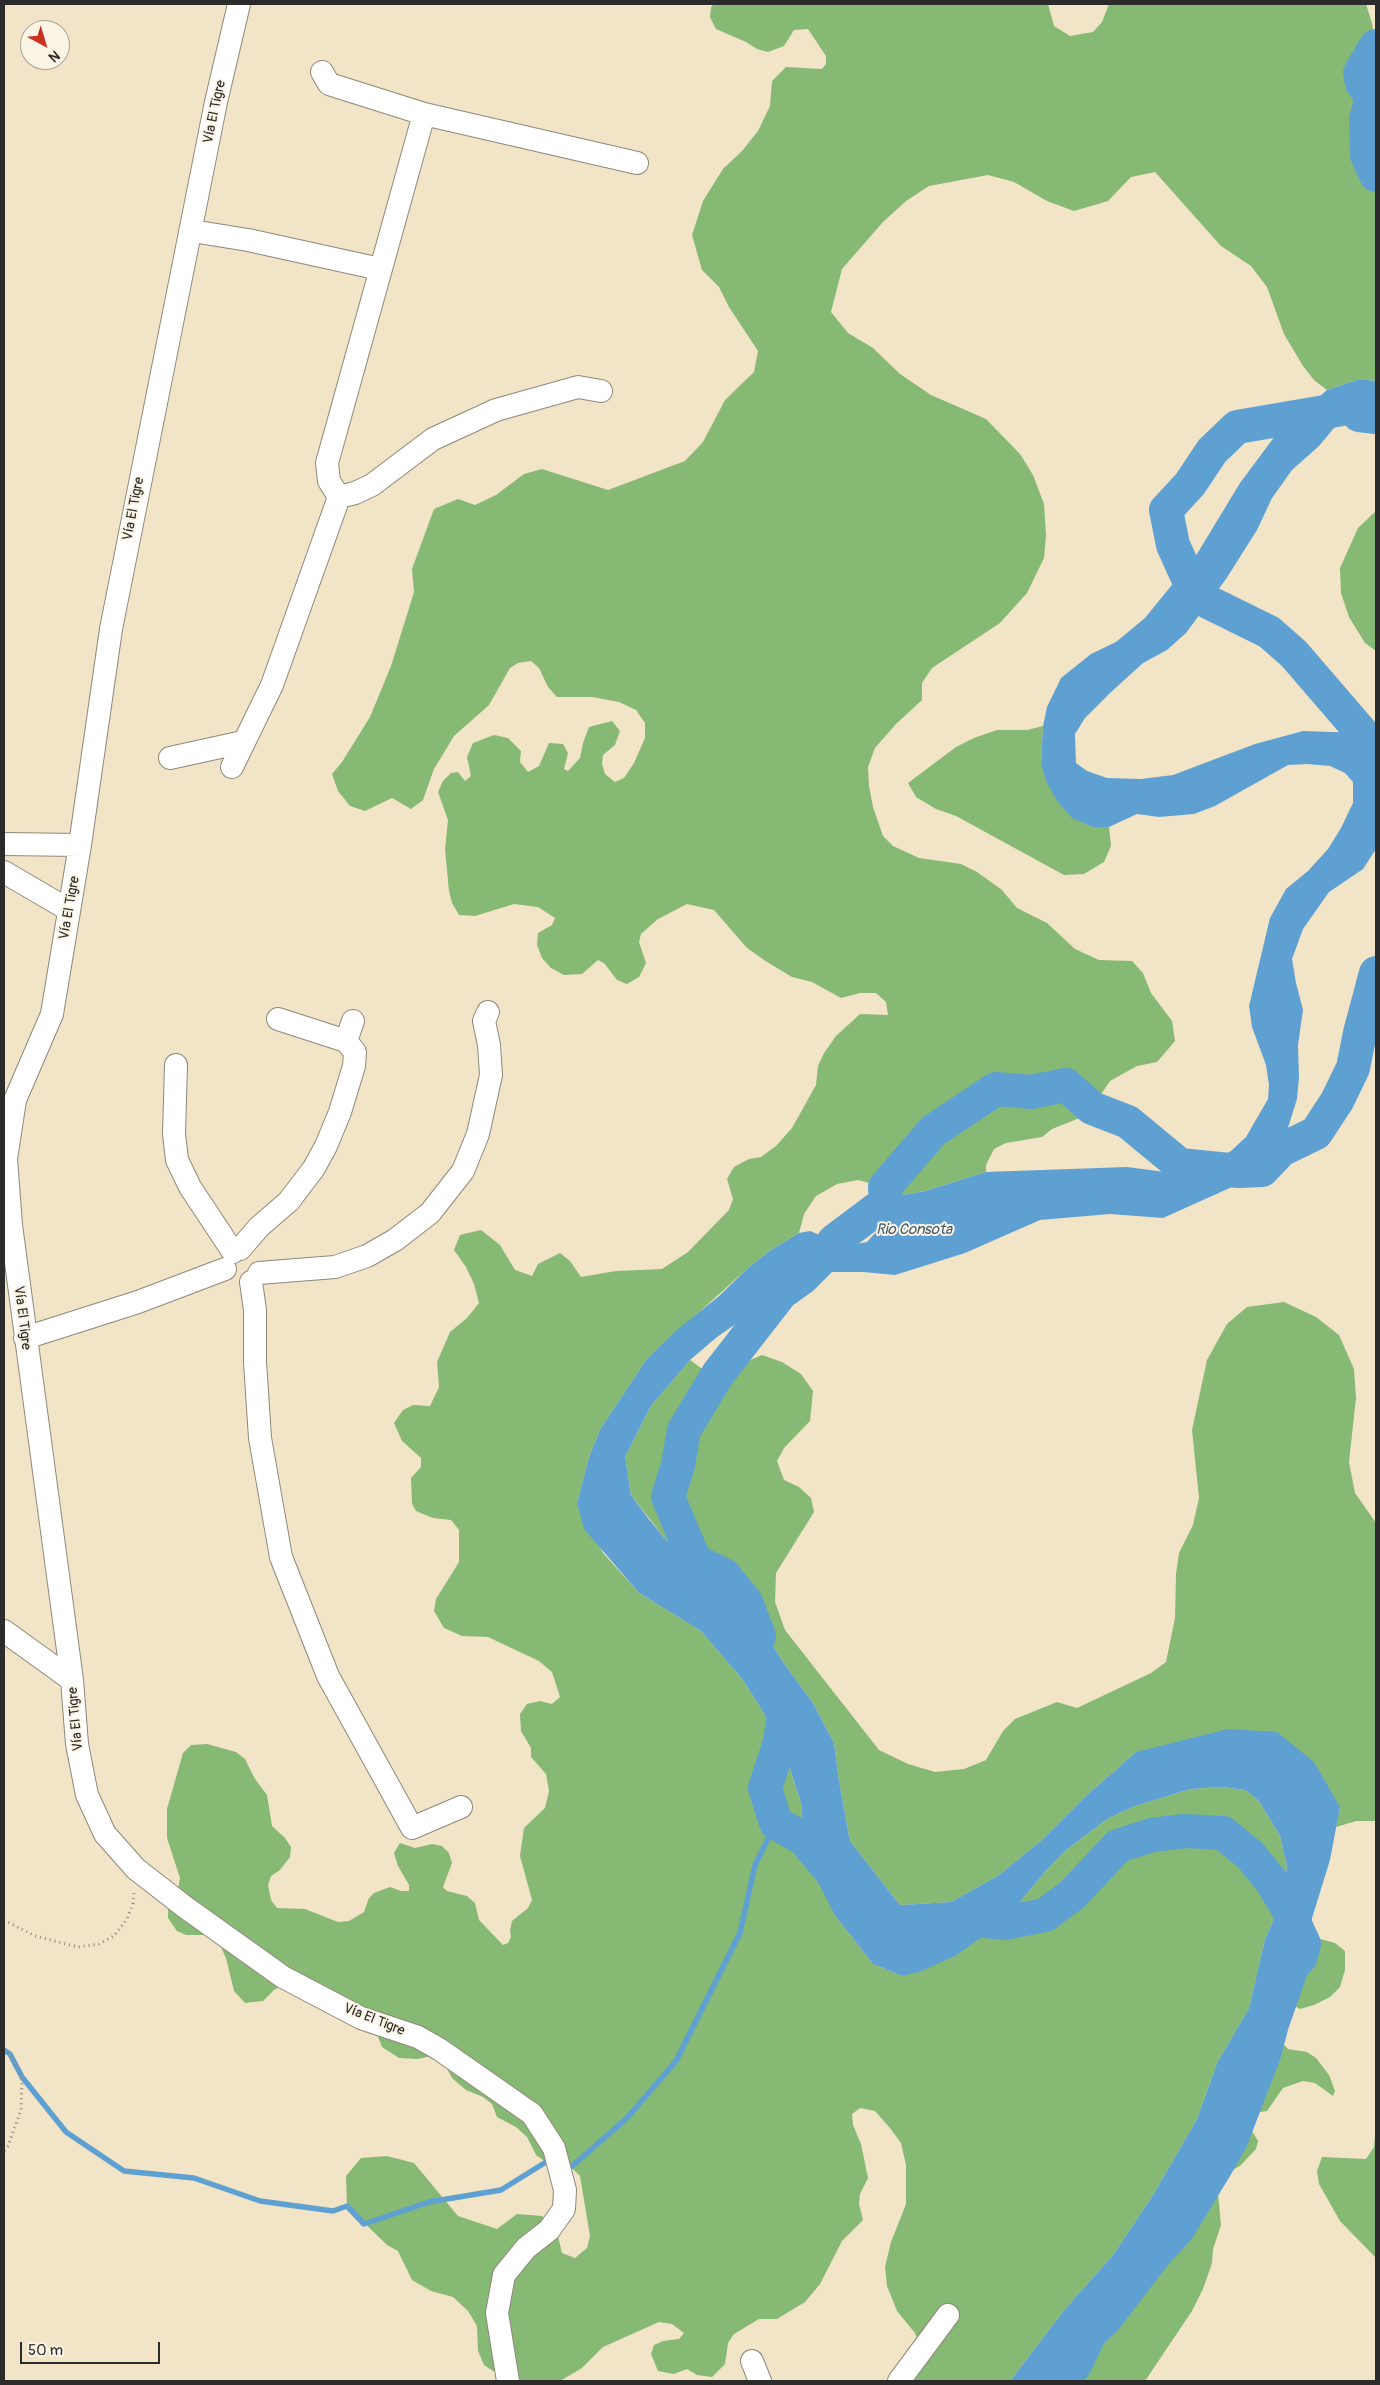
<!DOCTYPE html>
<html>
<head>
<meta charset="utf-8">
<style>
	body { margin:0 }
	#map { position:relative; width:1380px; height:2385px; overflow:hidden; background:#f2e4c7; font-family:Pangolin,sans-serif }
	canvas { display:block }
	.frame { position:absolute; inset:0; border:5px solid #2b2b2b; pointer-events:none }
	.north { position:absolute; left:20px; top:20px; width:50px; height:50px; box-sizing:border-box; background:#fcf5e5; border:1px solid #a8a49b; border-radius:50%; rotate:141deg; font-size:14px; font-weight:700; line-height:20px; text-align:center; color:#2b2b2b }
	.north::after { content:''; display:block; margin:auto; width:18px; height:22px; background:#c8321e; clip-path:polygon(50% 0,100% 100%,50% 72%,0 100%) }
	.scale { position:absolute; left:20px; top:2342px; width:140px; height:22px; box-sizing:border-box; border:2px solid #2b2b2b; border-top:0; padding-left:6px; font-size:15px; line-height:18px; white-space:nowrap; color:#2b2b2b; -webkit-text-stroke:4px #fcf5e5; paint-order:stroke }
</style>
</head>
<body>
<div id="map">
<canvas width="1380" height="2385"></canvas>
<div class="frame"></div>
<div class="north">N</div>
<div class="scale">50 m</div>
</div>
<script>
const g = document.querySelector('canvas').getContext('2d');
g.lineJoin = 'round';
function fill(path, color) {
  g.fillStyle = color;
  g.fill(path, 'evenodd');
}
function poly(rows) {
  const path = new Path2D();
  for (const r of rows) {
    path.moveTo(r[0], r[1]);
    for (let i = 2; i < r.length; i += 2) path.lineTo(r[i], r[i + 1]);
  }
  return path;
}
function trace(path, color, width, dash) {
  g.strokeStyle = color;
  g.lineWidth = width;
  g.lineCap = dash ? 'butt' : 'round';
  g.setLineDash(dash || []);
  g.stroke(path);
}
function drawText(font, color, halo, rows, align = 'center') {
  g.font = font + ' Pangolin,sans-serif';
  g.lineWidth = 4;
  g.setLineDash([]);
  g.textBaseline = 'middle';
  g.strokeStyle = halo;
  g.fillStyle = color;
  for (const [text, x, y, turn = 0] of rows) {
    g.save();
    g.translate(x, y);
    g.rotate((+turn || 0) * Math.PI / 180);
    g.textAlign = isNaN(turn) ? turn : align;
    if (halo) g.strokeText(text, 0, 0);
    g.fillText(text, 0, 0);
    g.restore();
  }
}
fill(poly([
	[714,4,1048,4,1054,26,1070,36,1093,32,1102,22,1109,4,1366,4,1372,23,1376,47,1360,73,1362,83,1372,97,1376,99,1376,381,1360,379,1327,390,1314,380,1303,366,1284,334,1267,287,1251,266,1221,246,1155,172,1131,177,1108,201,1074,211,1047,201,1014,182,988,175,929,186,906,201,883,222,842,269,831,312,848,333,873,348,900,374,931,395,986,419,1020,454,1033,475,1044,504,1046,535,1044,558,1027,593,1000,623,932,668,922,683,922,700,896,724,875,748,868,767,869,786,873,807,883,836,893,846,919,858,961,864,977,872,1002,890,1017,908,1047,923,1075,949,1099,960,1132,961,1143,973,1151,993,1172,1021,1175,1041,1157,1062,1137,1066,1110,1081,1087,1115,1052,1129,1042,1137,1006,1143,994,1149,986,1165,986,1172,925,1191,903,1195,885,1187,858,1180,837,1184,816,1196,804,1214,799,1233,771,1250,748,1268,646,1360,601,1428,589,1457,577,1503,603,1553,639,1593,701,1631,743,1680,762,1710,780,1742,791,1772,801,1803,804,1839,836,1917,873,1964,902,1976,1003,1922,1045,1872,1065,1851,1107,1819,1135,1806,1168,1796,1191,1789,1221,1787,1245,1790,1259,1801,1280,1836,1287,1867,1277,1912,1265,1939,1249,2008,1217,2063,1197,2119,1153,2195,1113,2255,1065,2309,1010,2381,914,2381,921,2351,915,2333,897,2311,887,2286,885,2267,891,2242,906,2204,906,2165,901,2143,890,2128,875,2111,860,2108,852,2114,853,2125,861,2144,868,2178,860,2194,859,2204,863,2220,842,2241,820,2284,805,2302,777,2319,759,2319,734,2334,728,2343,725,2364,712,2377,697,2375,687,2369,674,2374,658,2371,651,2354,654,2345,663,2341,679,2339,684,2333,672,2324,659,2322,603,2347,582,2368,560,2381,520,2381,507,2374,493,2371,484,2365,478,2351,477,2326,468,2311,453,2297,431,2291,412,2280,398,2251,387,2245,347,2206,346,2176,361,2158,387,2156,414,2163,458,2216,497,2229,517,2214,542,2216,557,2232,562,2253,575,2258,587,2248,590,2236,580,2176,571,2167,546,2162,536,2155,527,2137,516,2127,497,2117,492,2104,483,2097,466,2090,452,2078,445,2065,435,2055,418,2059,399,2058,382,2047,375,2029,300,1976,274,1990,263,2001,245,2003,234,1991,226,1958,219,1943,209,1935,186,1935,177,1931,168,1918,168,1908,178,1889,180,1878,167,1838,167,1809,183,1753,191,1745,207,1744,236,1752,245,1759,255,1779,267,1795,272,1826,285,1838,291,1847,290,1857,280,1870,271,1876,268,1885,271,1900,277,1908,305,1909,338,1922,349,1921,364,1912,369,1898,374,1893,390,1887,401,1891,409,1891,409,1885,398,1866,394,1853,400,1843,415,1848,432,1844,442,1846,449,1853,452,1863,443,1887,447,1891,467,1896,475,1903,479,1920,503,1945,508,1943,511,1937,510,1930,512,1921,528,1908,532,1900,520,1856,524,1828,545,1808,549,1791,546,1774,531,1757,531,1748,521,1731,520,1714,527,1704,540,1701,552,1704,560,1697,552,1672,539,1661,488,1637,462,1636,444,1628,434,1611,436,1599,459,1562,459,1530,451,1520,433,1518,416,1511,412,1504,411,1478,421,1467,421,1458,402,1441,394,1423,403,1410,413,1405,430,1406,439,1387,437,1362,450,1332,467,1318,479,1303,474,1284,466,1267,454,1250,460,1235,481,1230,500,1245,515,1270,532,1276,538,1264,560,1253,570,1261,581,1277,616,1271,662,1269,688,1252,729,1210,733,1199,727,1179,734,1167,749,1159,761,1157,776,1146,792,1128,816,1085,818,1066,824,1053,836,1036,860,1014,888,1015,886,1002,876,993,860,993,841,998,812,982,792,977,767,962,747,948,714,910,687,904,658,919,641,934,639,942,646,963,639,977,627,984,617,980,604,963,598,960,582,974,564,975,551,968,542,958,537,945,538,933,552,925,555,918,538,907,514,904,475,916,459,915,452,903,449,891,445,849,448,820,438,792,443,781,451,773,458,772,465,781,471,776,467,757,473,743,494,735,508,738,521,751,520,762,528,772,539,766,549,743,563,744,568,753,564,769,568,771,580,758,583,743,589,727,612,721,620,731,615,745,603,755,602,764,605,774,615,782,624,778,634,763,645,738,645,723,636,710,619,702,592,697,557,697,548,687,539,668,531,661,518,663,510,668,489,705,454,736,434,769,423,800,411,809,392,798,365,811,350,806,338,791,332,774,342,762,370,717,391,666,414,592,412,569,434,509,458,499,475,505,496,495,524,474,542,469,608,490,685,461,703,442,725,400,754,372,758,351,729,307,719,287,702,270,692,235,703,201,723,169,742,151,758,131,770,106,772,81,786,67,822,69,826,64,826,56,808,29,794,30,784,46,768,52,757,49,746,42,716,29,710,17,711,7],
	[1376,511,1376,651,1365,643,1349,617,1341,593,1340,568,1358,528],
	[1043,726,1041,763,1093,827,1109,827,1111,846,1104,862,1084,874,1064,875,956,816,936,809,916,797,908,783,956,747,974,738,997,730,1027,730],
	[1284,1302,1316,1317,1339,1335,1354,1369,1356,1398,1349,1462,1355,1493,1376,1523,1376,1821,1356,1821,1336,1827,1340,1807,1136,1752,1088,1794,1043,1839,999,1875,951,1902,900,1905,850,1841,839,1781,834,1743,813,1703,783,1662,746,1602,724,1576,667,1541,631,1495,625,1457,651,1406,690,1360,701,1368,718,1374,762,1355,782,1362,801,1374,813,1391,810,1421,784,1448,777,1461,784,1480,799,1487,811,1498,814,1512,776,1573,775,1602,785,1630,879,1750,908,1764,935,1772,964,1769,986,1760,1003,1731,1015,1719,1057,1702,1077,1708,1151,1673,1166,1662,1175,1618,1176,1574,1179,1553,1193,1525,1199,1498,1192,1430,1207,1360,1227,1324,1247,1307],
	[1317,1938,1335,1943,1345,1951,1345,1970,1340,1987,1330,1997,1314,2005,1300,2009,1282,1999,1304,1944],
	[1275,2015,1281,2018,1283,2025,1282,2043,1288,2049,1307,2052,1316,2058,1329,2075,1335,2091,1333,2096,1315,2083,1303,2081,1283,2088,1267,2111,1254,2113,1242,2112],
	[1376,2124,1376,2258,1340,2221,1319,2184,1317,2171,1322,2157,1366,2159,1374,2147],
	[1250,2128,1258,2141,1256,2149,1240,2166,1221,2176,1218,2193,1221,2225,1213,2249,1212,2263,1203,2289,1192,2311,1149,2375,1145,2381,1056,2381,1106,2318,1195,2198,1233,2135]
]), '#86b974');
fill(poly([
	[1360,379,1376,381,1376,417,1359,415,1339,422,1319,446,1292,470,1272,498,1257,530,1226,579,1186,633,1167,650,1143,663,1110,693,1085,718,1075,734,1076,763,1087,771,1107,778,1141,779,1173,775,1255,744,1303,731,1362,733,1376,753,1376,849,1363,869,1329,892,1303,929,1292,959,1296,983,1303,1010,1298,1045,1299,1077,1297,1099,1281,1150,1262,1170,1243,1182,1163,1218,1110,1214,1040,1220,965,1253,895,1275,863,1272,832,1272,802,1278,717,1337,690,1360,651,1406,625,1457,631,1495,648,1518,667,1541,724,1575,746,1602,783,1662,813,1703,834,1743,839,1781,850,1841,900,1905,951,1902,999,1875,1043,1839,1088,1794,1136,1752,1228,1729,1277,1732,1314,1762,1340,1807,1330,1860,1300,1957,1272,2024,1252,2086,1231,2140,1195,2198,1155,2254,1056,2381,1010,2381,1065,2309,1113,2255,1153,2195,1197,2119,1217,2063,1249,2008,1265,1939,1277,1912,1287,1867,1280,1836,1259,1801,1245,1790,1221,1787,1191,1789,1168,1796,1135,1806,1107,1819,1065,1851,1045,1872,1003,1922,955,1956,919,1972,902,1976,873,1964,836,1917,812,1871,804,1839,801,1803,791,1772,780,1742,762,1710,743,1680,701,1631,639,1593,584,1529,577,1503,589,1457,601,1428,646,1360,678,1329,718,1297,748,1268,771,1250,799,1233,810,1231,834,1241,856,1244,867,1242,876,1232,879,1214,886,1202,892,1197,925,1191,986,1172,1127,1167,1173,1173,1203,1166,1231,1151,1246,1137,1268,1099,1269,1085,1266,1065,1252,1027,1249,1006,1270,918,1286,889,1308,871,1328,849,1341,828,1353,803,1353,782,1345,773,1330,766,1307,764,1288,765,1215,806,1194,814,1159,817,1137,814,1109,827,1093,827,1072,818,1057,801,1046,781,1041,763,1043,726,1047,707,1061,678,1091,654,1116,642,1145,618,1197,554,1240,483,1275,436,1327,390]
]), '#5fa0d2');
trace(poly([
	[4,2050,10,2054,22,2077,66,2132,124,2171,194,2178,260,2201,333,2211,347,2206,364,2224,429,2202,501,2190,546,2162,552,2163],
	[564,2164,571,2167,627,2118,676,2061,740,1933,755,1865,776,1823]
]), '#5fa0d2', 5.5);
trace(poly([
	[1376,46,1360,73,1362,83,1372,97,1366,119,1367,155,1376,175],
	[1376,417,1359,415,1354,407,1237,427,1212,451,1190,484,1166,510,1173,545,1187,576,1208,602,1269,632,1294,654,1362,733,1376,770],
	[759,1636,746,1602,724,1575,695,1561,668,1497,678,1465,684,1430,718,1374,781,1293,802,1278,828,1252,834,1241,886,1202,885,1187,933,1131,996,1089,1031,1092,1066,1085,1092,1108,1128,1122,1180,1165,1239,1171,1262,1170,1281,1150,1316,1133,1337,1101,1353,1068,1360,1033,1376,973],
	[783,1696,785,1708,780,1742,765,1788,776,1823,804,1839,833,1874],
	[958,1918,1004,1923,1045,1915,1072,1895,1118,1846,1152,1835,1185,1831,1223,1833,1250,1855,1272,1882,1289,1911,1304,1944,1300,1958,1293,1964,1272,2024,1264,2054,1231,2140,1215,2168,1178,2229,1155,2254,1106,2318,1090,2333,1075,2365,1058,2381]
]), '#5fa0d2', 34);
const minor = poly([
	[239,4,216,102,111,629,80,845,52,1014,15,1100,6,1159,11,1225,72,1680,77,1744,87,1795,105,1834,136,1869,185,1907,283,1977,361,2018,418,2037,439,2049,532,2114,554,2148,565,2190,564,2209,549,2230,526,2248,504,2275,497,2313,508,2381],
	[322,72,329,84,424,114,637,163],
	[192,231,248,240,380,269],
	[339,497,329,481,327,463,424,114],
	[339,497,355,493,372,485,433,439,496,410,578,387,601,391],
	[170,758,243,742],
	[232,767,272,685,339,497],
	[4,844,80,845],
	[4,872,69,910],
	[278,1019,346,1041],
	[176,1065,174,1134,177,1160,190,1187,233,1252],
	[240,1249,259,1227,289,1201,314,1168,326,1146,340,1112,354,1066,355,1052,346,1041,353,1021],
	[259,1273,335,1267,367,1256,395,1240,430,1213,463,1171,478,1134,491,1075,489,1045,484,1021,488,1012],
	[251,1282,255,1310,255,1362,260,1438,281,1557,328,1676,412,1828,461,1807],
	[25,1338,138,1302,225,1269],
	[4,1631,72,1680],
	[752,2361,760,2381],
	[899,2381,948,2315]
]);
trace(minor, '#8e8879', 24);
trace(poly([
	[4,1920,35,1936,78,1947,99,1944,114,1936,127,1919,133,1903,134,1892],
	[4,2049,10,2054,22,2077,21,2110,8,2146,4,2151]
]), '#8e8879', 3, [1, 4]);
trace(minor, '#fff', 22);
drawText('14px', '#2b2b2b', '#fcf5e5', [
	["Vía El Tigre",215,112,-78],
	["Vía El Tigre",134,509,-79],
	["Vía El Tigre",70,908,-80],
	["Vía El Tigre",22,1318,83],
	["Vía El Tigre",76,1719,-95],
	["Vía El Tigre",374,2020,22]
]);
drawText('italic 15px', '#405a6e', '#fcf5e5', [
	["Rio Consota",914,1230]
]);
</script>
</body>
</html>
